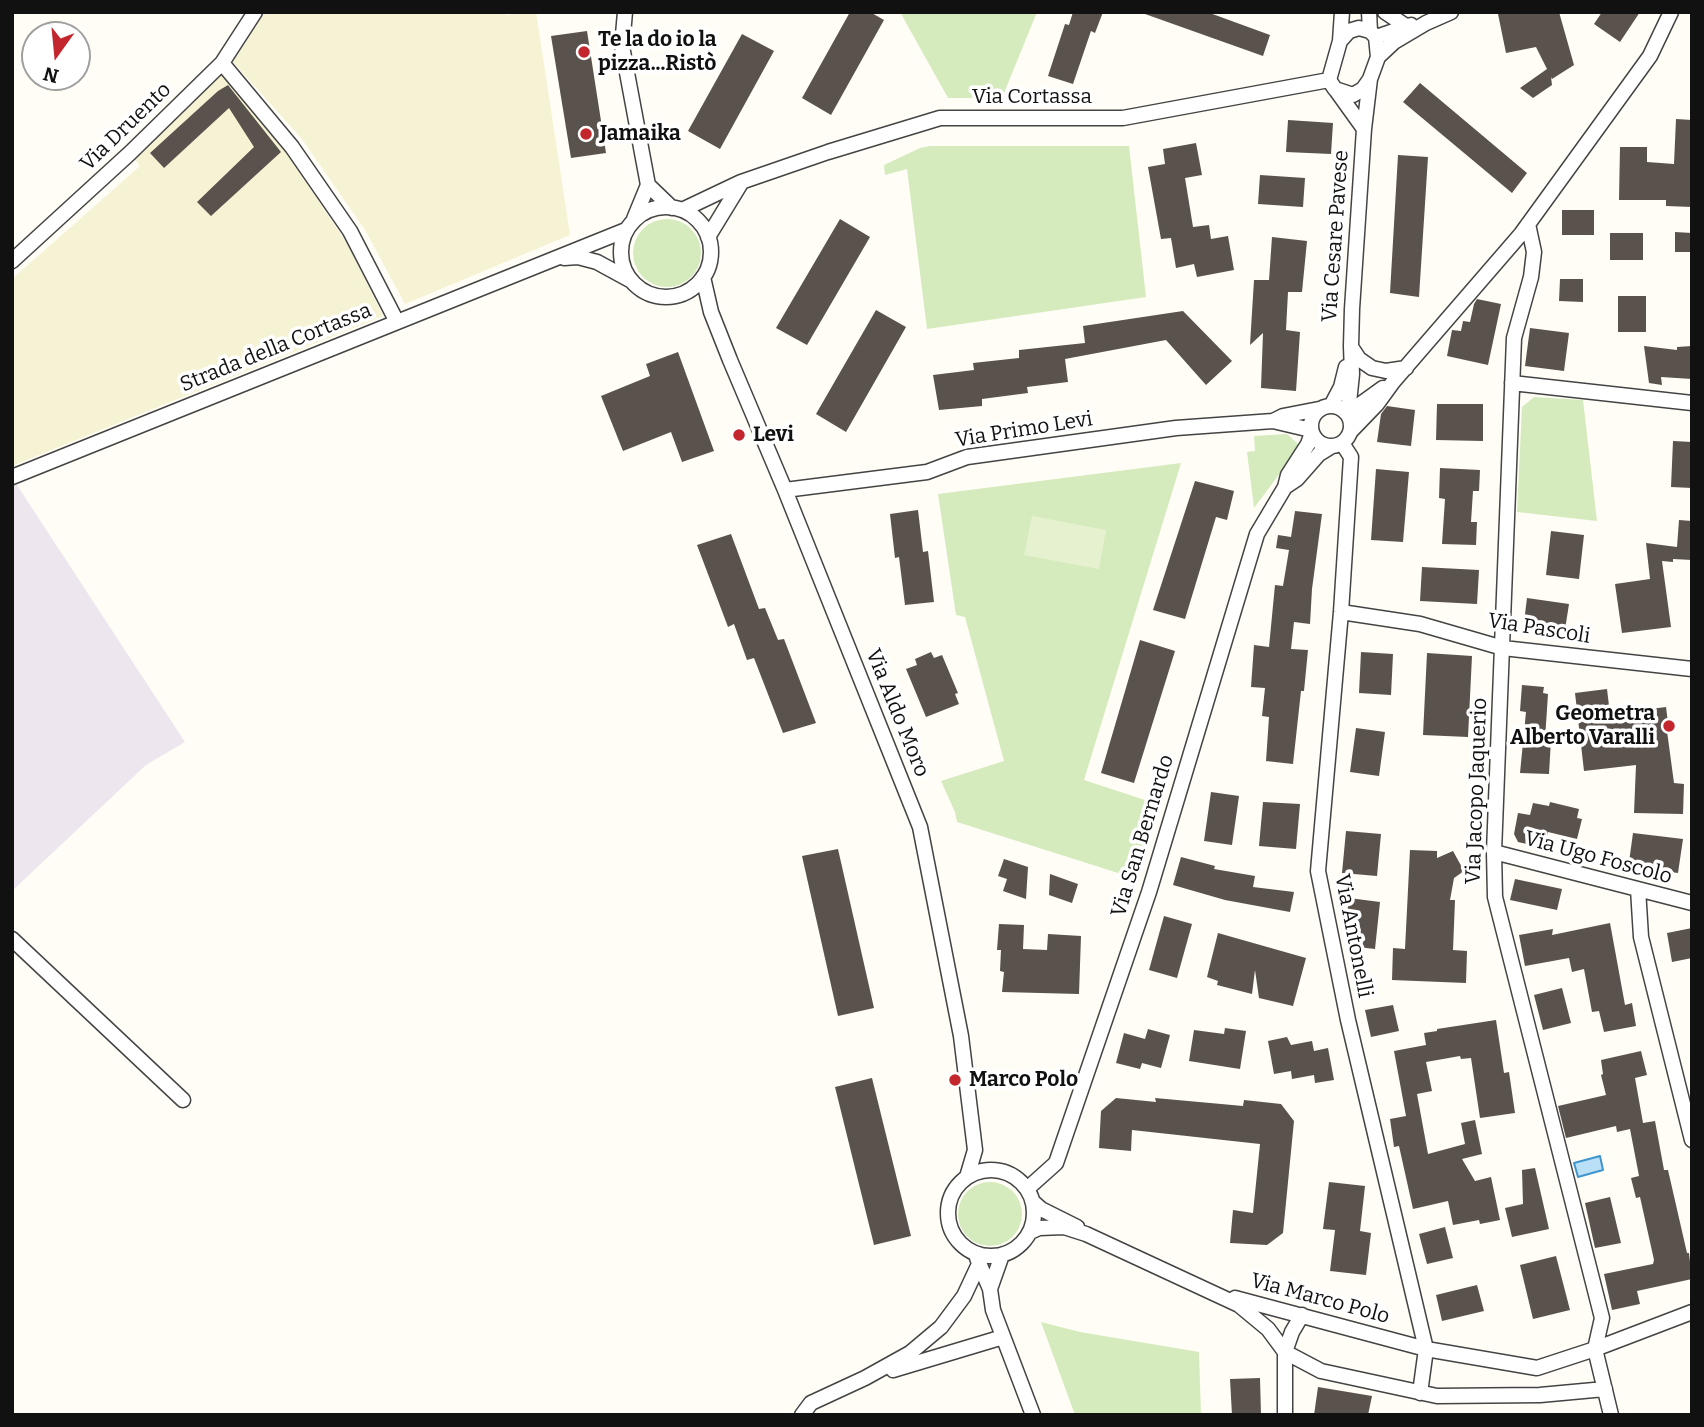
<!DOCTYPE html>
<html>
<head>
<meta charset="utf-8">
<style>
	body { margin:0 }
	#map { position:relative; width:1704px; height:1427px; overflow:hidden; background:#fffdf5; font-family:Bitter,serif }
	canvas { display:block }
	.frame { position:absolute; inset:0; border:14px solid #111; pointer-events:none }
	.north { position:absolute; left:21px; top:21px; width:70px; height:70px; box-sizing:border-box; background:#fff; border:2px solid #a0a0a0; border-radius:50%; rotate:195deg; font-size:19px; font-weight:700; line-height:28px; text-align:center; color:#111 }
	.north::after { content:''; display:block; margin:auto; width:24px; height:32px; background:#c4262e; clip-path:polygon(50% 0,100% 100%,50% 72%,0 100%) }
</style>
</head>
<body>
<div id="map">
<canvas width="1704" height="1427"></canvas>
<div class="frame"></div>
<div class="north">N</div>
</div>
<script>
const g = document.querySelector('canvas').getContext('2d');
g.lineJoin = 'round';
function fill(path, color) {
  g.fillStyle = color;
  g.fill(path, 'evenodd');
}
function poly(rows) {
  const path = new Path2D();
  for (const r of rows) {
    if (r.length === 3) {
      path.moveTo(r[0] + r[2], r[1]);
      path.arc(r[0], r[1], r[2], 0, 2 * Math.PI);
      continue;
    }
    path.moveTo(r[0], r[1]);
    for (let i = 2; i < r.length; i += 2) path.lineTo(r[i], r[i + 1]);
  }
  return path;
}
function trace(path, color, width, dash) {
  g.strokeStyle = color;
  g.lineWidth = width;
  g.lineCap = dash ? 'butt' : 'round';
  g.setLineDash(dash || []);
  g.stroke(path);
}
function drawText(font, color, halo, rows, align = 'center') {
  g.font = font + ' Bitter,serif';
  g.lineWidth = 7;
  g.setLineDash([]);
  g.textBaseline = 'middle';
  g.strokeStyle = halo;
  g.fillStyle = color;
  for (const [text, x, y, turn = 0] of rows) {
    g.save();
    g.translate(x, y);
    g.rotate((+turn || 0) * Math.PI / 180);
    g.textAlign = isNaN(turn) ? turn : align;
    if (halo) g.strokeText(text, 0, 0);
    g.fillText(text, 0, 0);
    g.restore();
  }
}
fill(poly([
	[15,482,185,742,146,765,12,891,12,483]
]), '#eee6ef');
fill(poly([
	[265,12,505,12,506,15,536,12,570,235,405,304,365,230,302,139,233,62],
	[222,63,292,147,286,153,348,245,383,316,12,466,12,279,140,166,130,153]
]), '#f6f3d4');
fill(poly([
	[900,12,1037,12,1002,98,948,98],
	[930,146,1129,146,1146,297,927,329,907,169,885,175,884,165,920,148],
	[667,253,34],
	[1534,397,1583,400,1597,521,1517,512,1522,407],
	[1287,434,1298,444,1298,449,1254,508,1247,452,1255,451,1254,436],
	[1181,463,1084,780,1157,804,1134,878,957,822,955,812,941,781,1004,761,965,617,956,615,938,494],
	[990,1214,32],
	[1041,1322,1080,1332,1199,1352,1201,1415,1075,1415]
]), '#d5ebbd');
fill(poly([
	[1032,516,1106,530,1099,569,1024,555]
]), '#e6f2cf');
const water = poly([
	[1600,1156,1603,1170,1578,1177,1574,1163,1600,1156]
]);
fill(water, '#b9e0f7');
trace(water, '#3f96cf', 2);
fill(poly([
	[850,12,870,12,884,20,831,115,802,98],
	[1073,12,1103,12,1095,33,1091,31,1073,84,1048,76,1065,24,1069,25],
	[1145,12,1207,12,1270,35,1263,56,1145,14],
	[1508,12,1559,12,1574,65,1552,79,1551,77,1552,85,1533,98,1520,88,1547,69,1536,47,1506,53,1498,14],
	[1602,12,1640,12,1620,42,1594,24],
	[587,31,606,153,571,158,551,36],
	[742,34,774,51,720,149,688,131],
	[1420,83,1527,173,1512,193,1403,102],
	[228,85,281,152,211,216,197,202,254,147,229,108,164,168,150,153,218,91],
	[1676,119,1692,120,1692,207,1666,206,1666,200,1619,200,1620,147,1647,147,1647,162,1674,164],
	[1288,120,1333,123,1331,154,1286,152],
	[1196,143,1202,175,1185,178,1193,227,1209,225,1211,239,1228,236,1234,270,1197,277,1194,264,1176,268,1171,238,1161,239,1148,167,1165,164,1163,149],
	[1398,155,1428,157,1419,297,1390,293],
	[1260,175,1305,178,1303,207,1258,204],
	[1562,210,1594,210,1594,235,1562,235],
	[840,219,870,237,807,345,776,328],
	[1675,232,1692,233,1692,252,1675,252],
	[1610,233,1643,233,1643,260,1610,260],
	[1272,237,1307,241,1302,292,1288,292,1286,330,1300,332,1296,391,1261,388,1263,333,1250,345,1254,280,1269,280],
	[1560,279,1583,279,1583,302,1559,301],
	[1618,296,1646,296,1646,332,1618,332],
	[1477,299,1501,304,1488,365,1447,356,1452,330,1461,331,1463,321,1470,322,1474,304],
	[876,310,906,327,846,432,816,414],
	[1183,311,1232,361,1206,385,1166,340,1065,359,1068,382,1027,387,1028,393,982,399,982,406,939,410,933,375,974,370,973,363,1019,358,1019,350,1085,343,1083,326],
	[1530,328,1569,333,1564,371,1525,366],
	[1644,346,1677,350,1677,347,1692,346,1692,379,1661,377,1662,385,1649,383],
	[678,352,714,451,682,462,671,432,623,451,601,396,650,376,646,364],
	[1437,404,1483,404,1483,441,1436,440],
	[1387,406,1415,410,1411,446,1377,442,1381,414],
	[1673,441,1692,442,1692,488,1671,487],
	[1440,468,1480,470,1479,491,1473,491,1471,522,1477,522,1476,545,1442,544,1445,499,1439,498],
	[1376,469,1409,472,1403,542,1371,540],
	[1195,481,1234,491,1227,520,1216,517,1185,619,1153,610],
	[918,510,923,552,928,551,934,602,905,605,899,557,895,558,890,514],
	[1295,511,1322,514,1312,589,1310,624,1294,622,1291,649,1308,650,1304,691,1301,691,1293,764,1266,761,1269,717,1262,716,1265,688,1251,687,1254,645,1269,647,1275,585,1283,586,1289,550,1276,548,1278,535,1291,537],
	[1679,520,1692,521,1692,560,1673,559,1673,562,1662,561,1671,627,1622,633,1615,584,1650,579,1646,543,1677,547],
	[1551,531,1584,535,1579,579,1546,575],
	[731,534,759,609,765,608,778,640,784,639,816,723,783,733,754,658,747,660,734,624,728,627,697,545],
	[1422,567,1479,570,1477,604,1420,601],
	[1527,598,1569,604,1564,636,1523,630],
	[1140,640,1175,651,1134,783,1101,773],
	[931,652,934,658,942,655,958,693,955,694,959,704,926,717,906,669,917,665,915,659],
	[1361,652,1393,654,1391,695,1359,693],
	[1427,653,1472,656,1468,737,1423,735],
	[1522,685,1544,687,1543,693,1548,694,1545,739,1551,739,1549,774,1520,773,1526,712,1520,711],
	[1607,689,1610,714,1666,707,1669,731,1667,731,1674,783,1684,784,1683,814,1634,813,1636,765,1584,771,1575,693],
	[1356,728,1385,732,1379,776,1350,772],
	[1211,792,1239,796,1232,845,1204,841],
	[1263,802,1300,804,1296,849,1259,846],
	[1550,802,1579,809,1577,818,1582,819,1577,839,1548,832,1546,842,1540,847,1518,842,1514,834,1518,813,1530,815,1533,803,1549,806],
	[1346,831,1381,834,1377,876,1342,873],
	[1633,833,1683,839,1678,873,1651,869,1651,865,1629,862],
	[838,849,874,1008,838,1016,802,856],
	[1410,850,1437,851,1437,858,1453,851,1464,871,1454,878,1450,900,1455,900,1453,950,1467,951,1466,983,1392,980,1393,948,1405,949],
	[1181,857,1215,866,1214,869,1255,876,1253,887,1294,892,1290,912,1225,900,1173,885],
	[1004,859,1028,867,1026,899,1003,891,1007,879,998,876],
	[1050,874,1078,884,1072,903,1049,895],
	[1515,879,1562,889,1557,910,1510,900],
	[1349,898,1380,902,1375,949,1349,946,1352,921,1346,921],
	[1164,916,1192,924,1177,978,1149,970],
	[1610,923,1625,1005,1632,1003,1636,1026,1604,1032,1599,1011,1592,1012,1584,969,1572,972,1569,958,1525,966,1519,935,1553,929,1552,935],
	[999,924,1024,925,1023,949,1047,950,1048,934,1081,936,1079,994,1002,992,1004,972,1000,971,1001,950,997,950],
	[1692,928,1692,958,1672,962,1667,933],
	[1218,933,1306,958,1293,1006,1259,998,1255,970,1252,994,1217,985,1218,981,1207,977],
	[1562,988,1571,1023,1543,1030,1534,995],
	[1393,1005,1399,1031,1371,1037,1365,1010],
	[1496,1020,1504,1073,1509,1072,1515,1113,1480,1118,1471,1058,1461,1059,1460,1056,1426,1062,1432,1091,1417,1094,1428,1154,1465,1144,1461,1123,1475,1120,1482,1154,1462,1159,1475,1181,1491,1177,1500,1220,1480,1224,1479,1220,1453,1225,1448,1201,1413,1209,1399,1146,1394,1147,1390,1119,1406,1116,1394,1051,1426,1045,1424,1033,1437,1031,1437,1029],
	[1225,1028,1246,1031,1240,1069,1189,1061,1194,1030,1224,1034],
	[1148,1029,1170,1035,1161,1068,1142,1063,1140,1069,1116,1063,1124,1033,1145,1039],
	[1287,1037,1291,1045,1312,1041,1314,1051,1328,1048,1334,1080,1315,1083,1314,1075,1292,1079,1291,1071,1274,1074,1268,1041],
	[1641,1051,1647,1075,1635,1078,1643,1123,1655,1121,1664,1170,1668,1170,1687,1253,1689,1253,1692,1279,1637,1291,1640,1304,1612,1310,1604,1274,1653,1264,1654,1260,1640,1197,1636,1198,1631,1178,1639,1176,1630,1129,1617,1132,1616,1126,1566,1138,1558,1106,1606,1095,1601,1075,1603,1074,1601,1060],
	[872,1078,911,1236,874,1245,835,1087],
	[1116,1098,1156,1102,1155,1098,1243,1106,1244,1100,1281,1104,1294,1121,1283,1233,1267,1245,1230,1243,1233,1210,1253,1213,1260,1144,1132,1130,1131,1151,1099,1148,1101,1111],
	[1535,1168,1549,1229,1512,1237,1505,1208,1523,1204,1522,1170],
	[1329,1182,1365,1186,1360,1231,1371,1233,1366,1275,1330,1271,1335,1230,1323,1229],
	[1610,1197,1621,1243,1595,1248,1585,1203],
	[1445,1227,1453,1258,1427,1264,1419,1234],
	[1556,1256,1570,1310,1533,1319,1520,1265],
	[1477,1285,1484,1311,1442,1321,1436,1295],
	[1260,1378,1261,1415,1232,1415,1230,1379],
	[1318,1387,1372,1396,1368,1415,1314,1415]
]), '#5a524d');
const street = poly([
	[625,12,622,46,648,185,634,219],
	[1369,12,1370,31],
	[1385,12,1406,26],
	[1376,37,1411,25],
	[1340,41,1342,12],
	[1378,57,1394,42,1426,23,1451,12],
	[222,63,292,147,350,231,397,322],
	[1336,90,1364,129],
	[648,185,672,208],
	[666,252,45],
	[682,210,741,182,828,152,940,118,1123,118,1329,80],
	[1528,224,1534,252,1531,277,1514,338,1494,852,1495,897,1602,1318,1595,1349,1611,1415],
	[708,237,741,183],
	[564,258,578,257,597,262,630,280],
	[12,261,130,153,222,63,255,12],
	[703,277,711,312,730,360,785,490,920,827,961,1036,975,1150,967,1177],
	[1351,347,1359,359,1372,368,1386,371,1406,368],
	[1512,383,1692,403],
	[1331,426,20],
	[1331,406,1341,387,1346,367],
	[1345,412,1349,403,1352,374,1351,346,1352,309,1364,129,1370,79,1378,57,1376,37,1370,31,1359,28,1349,31,1340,41,1329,80,1335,89,1353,95,1363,89,1370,79],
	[1347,414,1383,388],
	[1273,421,1283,416,1319,409],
	[1350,432,1377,404,1393,382,1521,234,1650,56,1671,12],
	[1342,443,1351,457,1341,612,1318,871,1348,1020,1426,1349,1420,1393],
	[12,477,626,230],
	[1285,487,1297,479,1319,454,1332,446],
	[785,490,927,472,967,457,1176,428,1273,421,1311,430],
	[1341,612,1420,624,1503,648,1692,669],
	[1494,852,1692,903],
	[1638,889,1641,937,1692,1140],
	[12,939,183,1100],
	[991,1213,43],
	[1027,1189,1056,1163,1149,892,1257,534,1285,487,1288,475,1308,444,1312,433],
	[1033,1202,1041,1209,1077,1227],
	[1030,1232,1039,1228,1064,1227,1086,1234,1239,1305,1268,1329,1285,1352,1321,1371,1437,1396,1540,1395,1605,1389],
	[977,1258,990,1289,993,1310,1033,1415],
	[990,1289,1002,1255],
	[1235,1298,1426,1349,1537,1368,1595,1349,1692,1312],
	[893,1370,1003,1337],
	[802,1415,811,1403,865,1378,910,1353,941,1327,964,1296,979,1264],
	[1285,1415,1285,1352,1292,1332,1302,1315]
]);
trace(street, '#444', 17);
trace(street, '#fff', 14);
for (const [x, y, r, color] of [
	[584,52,7,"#c4262e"],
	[586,134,7,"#c4262e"],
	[739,435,7,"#c4262e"],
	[1669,726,7,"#c4262e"],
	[955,1080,7,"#c4262e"]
]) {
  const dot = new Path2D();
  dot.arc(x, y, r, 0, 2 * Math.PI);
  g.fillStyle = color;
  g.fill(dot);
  trace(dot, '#fff', 2.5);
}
drawText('bold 21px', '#111', '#fff', [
	["Te la do io la",598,40],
	["pizza...Ristò",598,64],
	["Jamaika",600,134],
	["Levi",753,435],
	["Geometra",1655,714,"right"],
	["Alberto Varalli",1655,738,"right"],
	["Marco Polo",969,1080]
], 'left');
drawText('21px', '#111', '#fff', [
	["Via Cortassa",1032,97],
	["Via Druento",126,127,-44],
	["Via Cesare Pavese",1336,236,-86],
	["Strada della Cortassa",276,348,-22],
	["Via Primo Levi",1024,430,-9],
	["Via Pascoli",1539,629,9],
	["Via Aldo Moro",897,713,68],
	["Via Jacopo Jaquerio",1477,791,-88],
	["Via San Bernardo",1143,836,-73],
	["Via Ugo Foscolo",1598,858,15],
	["Via Antonelli",1353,936,79],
	["Via Marco Polo",1320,1299,15]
]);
</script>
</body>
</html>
